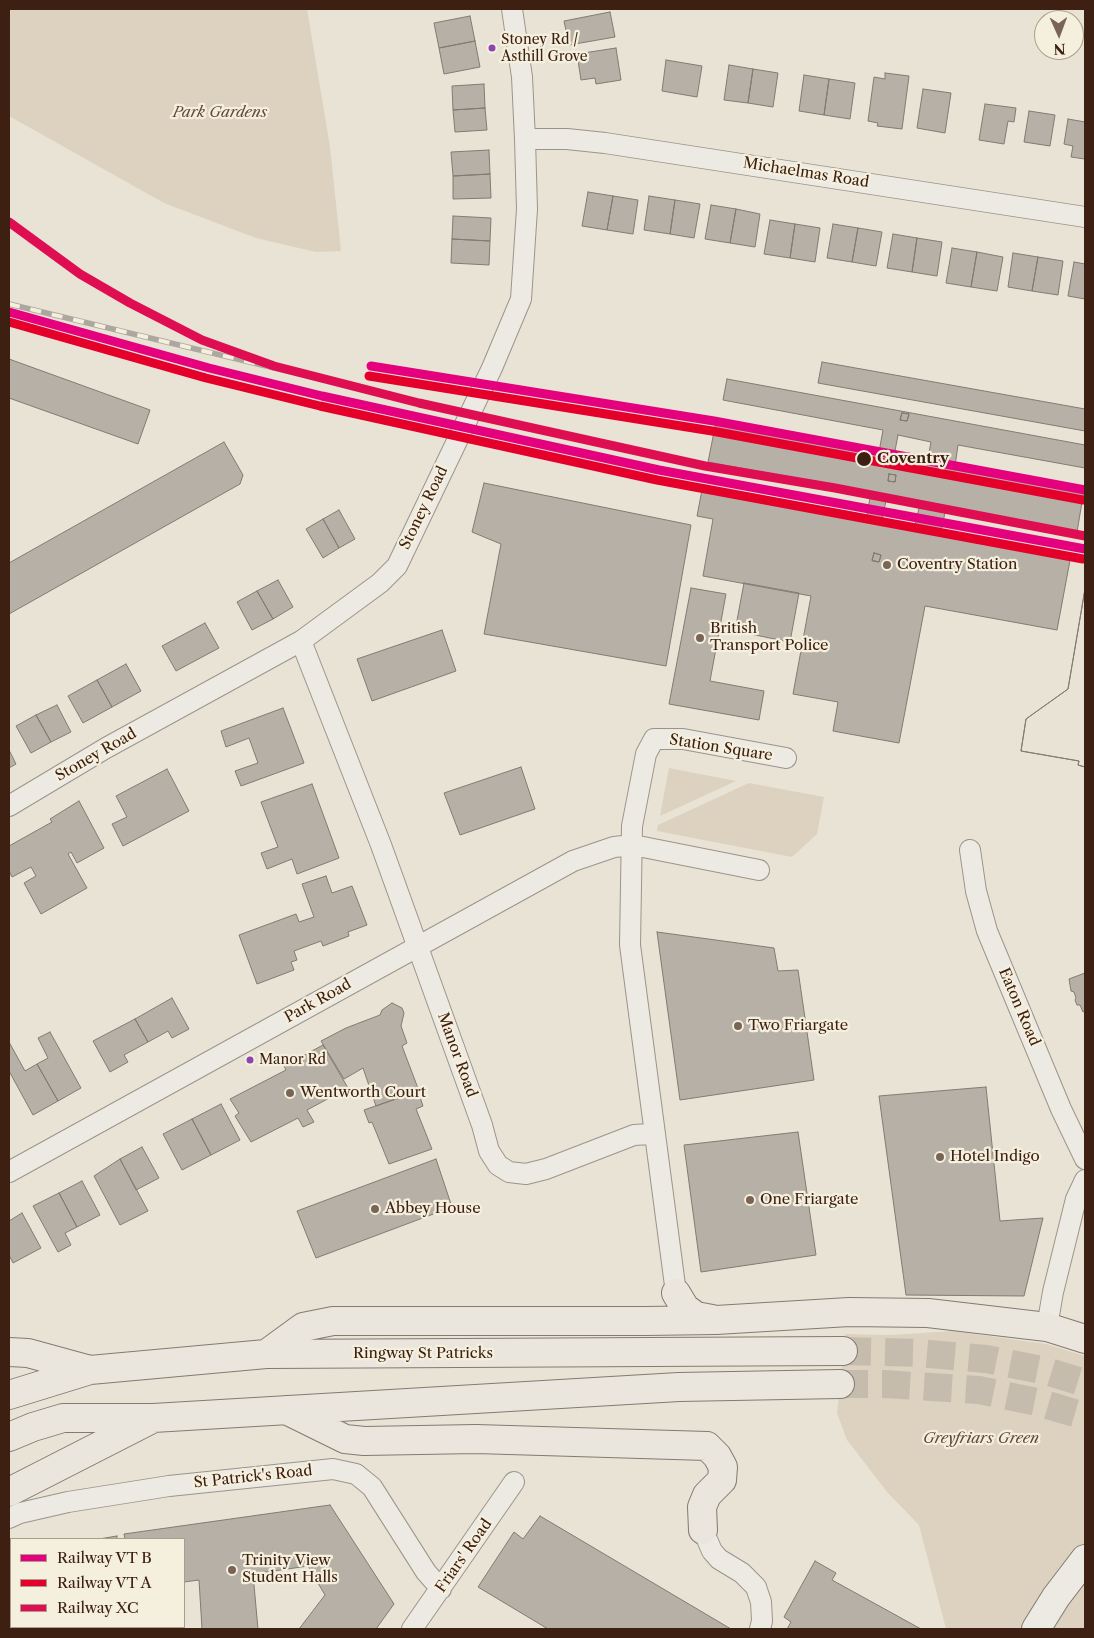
<!DOCTYPE html>
<html>
<head>
<meta charset="utf-8">
<style>
	body { margin:0 }
	#map { position:relative; width:1094px; height:1638px; overflow:hidden; background:#e8e3d5; font-family:"Libre Caslon Text",serif }
	canvas { display:block }
	.frame { position:absolute; inset:0; border:10px solid #3e2012; pointer-events:none }
	.legend { position:absolute; left:10px; top:1538px; width:175px; height:90px; box-sizing:border-box; background:#f5efde; border:1px solid #ac9c8c; margin:0; padding:6px 9px; list-style:none; font-size:15px; color:#3e2012 }
	.legend li { display:flex; align-items:center; gap:10px; height:25px }
	.legend b { width:25px; border:1px solid #ac9c8c }
	.north { position:absolute; left:1034px; top:10px; width:50px; height:50px; box-sizing:border-box; background:#f5efde; border:1px solid #ac9c8c; border-radius:50%; rotate:178deg; font-size:14px; font-weight:700; line-height:20px; text-align:center; color:#3e2012 }
	.north::after { content:''; display:block; margin:auto; width:18px; height:22px; background:#7a6456; clip-path:polygon(50% 0,100% 100%,50% 72%,0 100%) }
</style>
</head>
<body>
<div id="map">
<canvas width="1094" height="1638"></canvas>
<div class="frame"></div>
<ul class="legend">
<li><b style="height:6px;background:#e5007d"></b>Railway VT B</li>
<li><b style="height:6px;background:#e4002b"></b>Railway VT A</li>
<li><b style="height:6px;background:#df0d52"></b>Railway XC</li>
</ul>
<div class="north">N</div>
</div>
<script>
const g = document.querySelector('canvas').getContext('2d');
g.lineJoin = 'round';
function fill(path, color) {
  g.fillStyle = color;
  g.fill(path, 'evenodd');
}
function poly(rows) {
  const path = new Path2D();
  for (const r of rows) {
    path.moveTo(r[0], r[1]);
    for (let i = 2; i < r.length; i += 2) path.lineTo(r[i], r[i + 1]);
  }
  return path;
}
function trace(path, color, width, dash) {
  g.strokeStyle = color;
  g.lineWidth = width;
  g.lineCap = dash ? 'butt' : 'round';
  g.setLineDash(dash || []);
  g.stroke(path);
}
function drawText(font, color, halo, rows, align = 'center') {
  g.font = font + ' "Libre Caslon Text",serif';
  g.lineWidth = 4.5;
  g.setLineDash([]);
  g.textBaseline = 'middle';
  g.strokeStyle = halo;
  g.fillStyle = color;
  for (const [text, x, y, turn = 0] of rows) {
    g.save();
    g.translate(x, y);
    g.rotate((+turn || 0) * Math.PI / 180);
    g.textAlign = isNaN(turn) ? turn : align;
    if (halo) g.strokeText(text, 0, 0);
    g.fillText(text, 0, 0);
    g.restore();
  }
}
fill(poly([
	[9,9,307,9,330,147,341,251,316,252,256,238,164,203,9,116],
	[669,768,736,781,660,816],
	[749,783,824,797,817,834,792,857,657,831,658,825],
	[953,1331,1046,1344,1085,1356,1085,1629,946,1629,919,1525,888,1493,847,1440,837,1413,845,1334,890,1335]
]), '#dcd2bf');
const building = poly([
	[610,12,615,37,569,45,564,21,610,12],
	[470,16,475,41,439,48,434,23,470,16],
	[475,41,480,67,444,74,439,48,475,41],
	[616,48,621,80,596,84,595,78,581,80,577,54,616,48],
	[666,60,702,66,697,97,662,91,666,60],
	[729,65,753,69,748,103,724,100,729,65],
	[753,69,778,73,773,107,748,103,753,69],
	[885,73,909,76,902,129,877,126,878,123,868,121,874,77,885,79,885,73],
	[804,75,829,79,824,115,799,111,804,75],
	[829,79,855,83,850,119,824,115,829,79],
	[484,84,485,108,453,110,452,86,484,84],
	[923,89,951,93,945,133,917,128,923,89],
	[985,104,1016,108,1014,122,1008,121,1004,144,979,140,985,104],
	[485,108,487,130,455,132,453,110,485,108],
	[1029,111,1055,115,1050,146,1024,142,1029,111],
	[1068,119,1085,122,1085,159,1071,157,1073,146,1064,144,1068,119],
	[489,150,490,174,453,176,451,152,489,150],
	[490,174,491,198,453,199,453,176,490,174],
	[588,192,613,196,607,230,582,226,588,192],
	[613,196,638,200,633,234,607,230,613,196],
	[649,196,675,200,670,234,644,230,649,196],
	[675,200,700,204,694,238,670,234,675,200],
	[711,205,736,209,730,243,705,239,711,205],
	[736,209,760,214,755,247,730,243,736,209],
	[453,216,491,218,490,241,452,239,453,216],
	[770,220,795,224,790,258,764,254,770,220],
	[795,224,820,228,815,262,790,258,795,224],
	[833,224,858,228,852,262,827,258,833,224],
	[858,228,882,232,876,266,852,262,858,228],
	[893,234,917,238,912,272,887,268,893,234],
	[917,238,942,242,937,276,912,272,917,238],
	[452,239,490,241,489,265,451,263,452,239],
	[952,248,977,252,971,287,946,283,952,248],
	[977,252,1003,257,997,291,971,287,977,252],
	[1013,253,1038,257,1032,291,1008,287,1013,253],
	[1038,257,1063,261,1058,295,1032,291,1038,257],
	[1074,262,1085,264,1085,299,1068,296,1074,262],
	[9,359,150,410,138,444,9,398,9,359],
	[822,362,1085,409,1085,431,818,383,822,362],
	[727,379,1085,445,1085,468,958,445,955,466,1084,490,1077,532,946,508,941,531,1071,555,1057,630,925,606,899,743,833,731,838,702,793,694,811,596,703,576,713,519,697,516,703,485,867,515,871,492,708,462,716,422,879,452,883,430,723,400,727,379],
	[898,435,931,442,927,463,894,456,898,435],
	[887,497,920,504,915,525,882,518,887,497],
	[902,413,909,414,907,421,900,420,902,413],
	[902,413,909,414,907,421,900,420,902,413],
	[224,442,243,475,240,484,9,614,9,563,224,442],
	[889,474,896,475,895,482,888,481,889,474],
	[889,474,896,475,895,482,888,481,889,474],
	[484,483,691,525,666,666,484,634,501,544,472,532,484,483],
	[339,510,355,539,339,548,323,519,339,510],
	[323,519,339,548,323,558,306,529,323,519],
	[874,553,881,555,879,562,872,560,874,553],
	[874,553,881,555,879,562,872,561,874,553],
	[278,580,293,607,273,619,257,591,278,580],
	[744,583,799,593,790,642,735,631,744,583],
	[691,588,726,594,710,681,764,691,759,720,669,704,691,588],
	[1085,589,1085,767,1078,765,1079,761,1021,751,1026,719,1068,689,1085,589],
	[1085,589,1085,767,1078,765,1079,761,1021,751,1026,719,1068,689,1085,589],
	[257,591,273,619,252,630,237,602,257,591],
	[205,623,219,648,176,671,162,646,205,623],
	[442,630,456,671,372,701,357,659,442,630],
	[126,664,141,691,112,707,97,680,126,664],
	[97,680,112,707,83,723,68,696,97,680],
	[57,705,71,732,51,742,36,715,57,705],
	[283,708,304,763,241,786,235,771,258,763,249,738,226,747,221,731,283,708],
	[36,715,51,742,31,753,16,726,36,715],
	[9,750,16,764,9,768,9,750],
	[521,767,535,809,460,835,444,793,521,767],
	[167,769,189,811,123,846,112,824,127,817,116,796,167,769],
	[312,784,339,858,297,874,292,859,267,869,261,853,278,847,261,802,312,784],
	[79,801,104,848,77,863,71,852,68,854,87,888,41,914,24,883,36,876,31,867,12,877,9,871,9,846,52,822,50,819,79,801],
	[326,876,332,893,352,886,367,925,348,932,349,936,323,946,321,941,294,951,297,960,291,962,294,970,257,984,239,935,296,914,299,922,314,917,302,884,326,876],
	[657,932,774,948,778,971,798,970,814,1080,680,1100,657,932],
	[1085,973,1085,1011,1083,1012,1080,1005,1077,1005,1075,1000,1076,998,1074,992,1071,991,1069,979,1085,973],
	[172,998,189,1029,172,1038,168,1031,148,1042,135,1019,172,998],
	[392,1003,402,1008,404,1013,401,1026,407,1043,402,1046,419,1091,376,1106,363,1068,344,1079,321,1041,346,1028,380,1015,382,1010,392,1003],
	[135,1019,148,1042,124,1055,128,1062,110,1072,93,1041,135,1019],
	[50,1032,81,1088,58,1101,37,1064,48,1058,38,1038,50,1032],
	[9,1042,25,1071,37,1064,58,1101,33,1115,9,1071,9,1042],
	[323,1045,348,1088,307,1110,314,1122,303,1127,298,1118,251,1142,235,1116,239,1113,230,1099,286,1070,284,1066,323,1045],
	[986,1087,1000,1221,1043,1218,1024,1296,906,1295,879,1096,986,1087],
	[418,1091,423,1106,416,1109,432,1149,389,1164,372,1122,369,1123,364,1110,418,1091],
	[221,1104,240,1140,211,1155,192,1119,221,1104],
	[192,1119,211,1155,182,1170,163,1134,192,1119],
	[798,1132,816,1255,701,1272,684,1145,798,1132],
	[142,1147,159,1178,136,1190,120,1159,142,1147],
	[120,1159,148,1211,120,1225,94,1176,120,1159],
	[436,1159,452,1207,316,1258,297,1211,436,1159],
	[82,1181,100,1215,77,1227,59,1193,82,1181],
	[59,1193,77,1227,65,1233,71,1245,58,1252,33,1206,59,1193],
	[22,1213,41,1248,13,1263,9,1255,9,1221,22,1213],
	[330,1505,394,1604,376,1629,299,1629,325,1595,308,1566,253,1574,258,1629,202,1629,199,1580,184,1582,184,1539,125,1539,124,1534,330,1505],
	[540,1516,731,1629,548,1629,478,1587,514,1532,523,1539,540,1516],
	[117,1536,117,1539,99,1539,117,1536],
	[9,1553,11,1553,11,1587,9,1587,9,1553],
	[815,1561,836,1573,832,1580,921,1629,787,1629,791,1622,784,1617,815,1561],
	[9,1619,11,1627,14,1627,11,1629,9,1629,9,1619]
]);
fill(building, '#b6b0a6');
trace(building, '#837a71', 1);
trace(poly([
	[843,1351,919,1353,986,1359,1046,1371,1085,1383],
	[840,1384,884,1384,979,1390,1037,1402,1085,1416]
]), '#c6bcae', 28, [28, 14]);
const minor = poly([
	[525,139,567,139,605,143,1085,217],
	[301,641,381,845,482,1125,489,1151,498,1165,509,1172,526,1174,546,1169,634,1135,650,1134,655,1138],
	[9,806,106,748,301,641,380,583,397,566,492,368,521,299,527,209,525,139,522,77,512,9],
	[970,850,976,891,987,931,1061,1109,1085,1159],
	[9,1172,573,861,614,847,633,845,759,870],
	[676,1293,630,945,632,826,646,754,654,739,683,739,786,758],
	[1047,1327,1053,1292,1076,1199,1085,1180],
	[9,1518,20,1513,68,1502,169,1486,333,1469,356,1474,372,1487,426,1572,441,1589],
	[703,1530,712,1551,719,1559,742,1573,756,1587,761,1602,762,1621,760,1629],
	[412,1629,514,1482]
]);
const secondary = poly([
	[1036,1629,1056,1597,1085,1559]
]);
const trunk = poly([
	[676,1293,685,1308,696,1316,712,1319],
	[9,1352,28,1353,90,1370],
	[266,1354,303,1327,333,1321,645,1321,716,1320,849,1312,928,1313,1047,1327,1085,1339],
	[9,1395,90,1370,266,1354,843,1351],
	[286,1410,345,1439,364,1441,476,1439,707,1446,717,1456,723,1467,722,1480,707,1495,702,1507,703,1530],
	[9,1437,33,1427,63,1418,153,1418,679,1387,840,1384],
	[9,1492,150,1420]
]);
trace(minor, '#9c948b', 22);
trace(secondary, '#837a71', 30);
trace(trunk, '#837a71', 30);
trace(minor, '#edeae3', 20);
trace(secondary, '#edeae3', 28);
trace(trunk, '#eae6de', 28);
const rail = poly([
	[9,304,324,380]
]);
trace(rail, '#aca79f', 5.5);
trace(rail, '#f5efde', 4, [11]);
trace(poly([
	[9,312,209,368,322,396,659,470,1085,549],
	[371,366,714,421,1085,490]
]), '#e5007d', 9);
trace(poly([
	[9,322,206,378,320,406,657,480,1083,559],
	[369,376,712,431,1083,500]
]), '#e4002b', 9);
trace(poly([
	[9,222,80,274,130,303,202,340,274,366,419,403,705,466,835,488,1085,536]
]), '#df0d52', 9);
for (const [x, y, r, color] of [
	[492,48,4.5,"#8e44ad"],
	[864,459,8,"#3e2012"],
	[887,565,5,"#7a6456"],
	[700,638,5,"#7a6456"],
	[738,1026,5,"#7a6456"],
	[250,1060,4.5,"#8e44ad"],
	[290,1093,5,"#7a6456"],
	[940,1157,5,"#7a6456"],
	[750,1200,5,"#7a6456"],
	[375,1209,5,"#7a6456"],
	[232,1570,5,"#7a6456"]
]) {
  const dot = new Path2D();
  dot.arc(x, y, r, 0, 2 * Math.PI);
  g.fillStyle = color;
  g.fill(dot);
  trace(dot, '#f5efde', 2);
}
drawText('14px', '#3e2012', '#f5efde', [
	["Stoney Rd /",501,40],
	["Asthill Grove",501,57],
	["Manor Rd",259,1060]
], 'left');
drawText('italic 15px', '#634939', '#f5efde', [
	["Park Gardens",220,113],
	["Greyfriars Green",981,1439]
]);
drawText('15px', '#3e2012', '#f5efde', [
	["Michaelmas Road",806,173,9],
	["Stoney Road",424,508,-64],
	["Station Square",721,748,9],
	["Stoney Road",96,755,-30],
	["Park Road",318,1001,-29],
	["Eaton Road",1019,1007,67],
	["Manor Road",457,1055,70],
	["Ringway St Patricks",423,1354],
	["St Patrick's Road",253,1477,-6],
	["Friars' Road",464,1556,-55]
]);
drawText('bold 15px', '#3e2012', '#f5efde', [
	["Coventry",877,459]
], 'left');
drawText('15px', '#3e2012', '#f5efde', [
	["Coventry Station",897,565],
	["British",710,629],
	["Transport Police",710,646],
	["Two Friargate",748,1026],
	["Wentworth Court",300,1093],
	["Hotel Indigo",950,1157],
	["One Friargate",760,1200],
	["Abbey House",385,1209],
	["Trinity View",242,1561],
	["Student Halls",242,1578]
], 'left');
</script>
</body>
</html>
